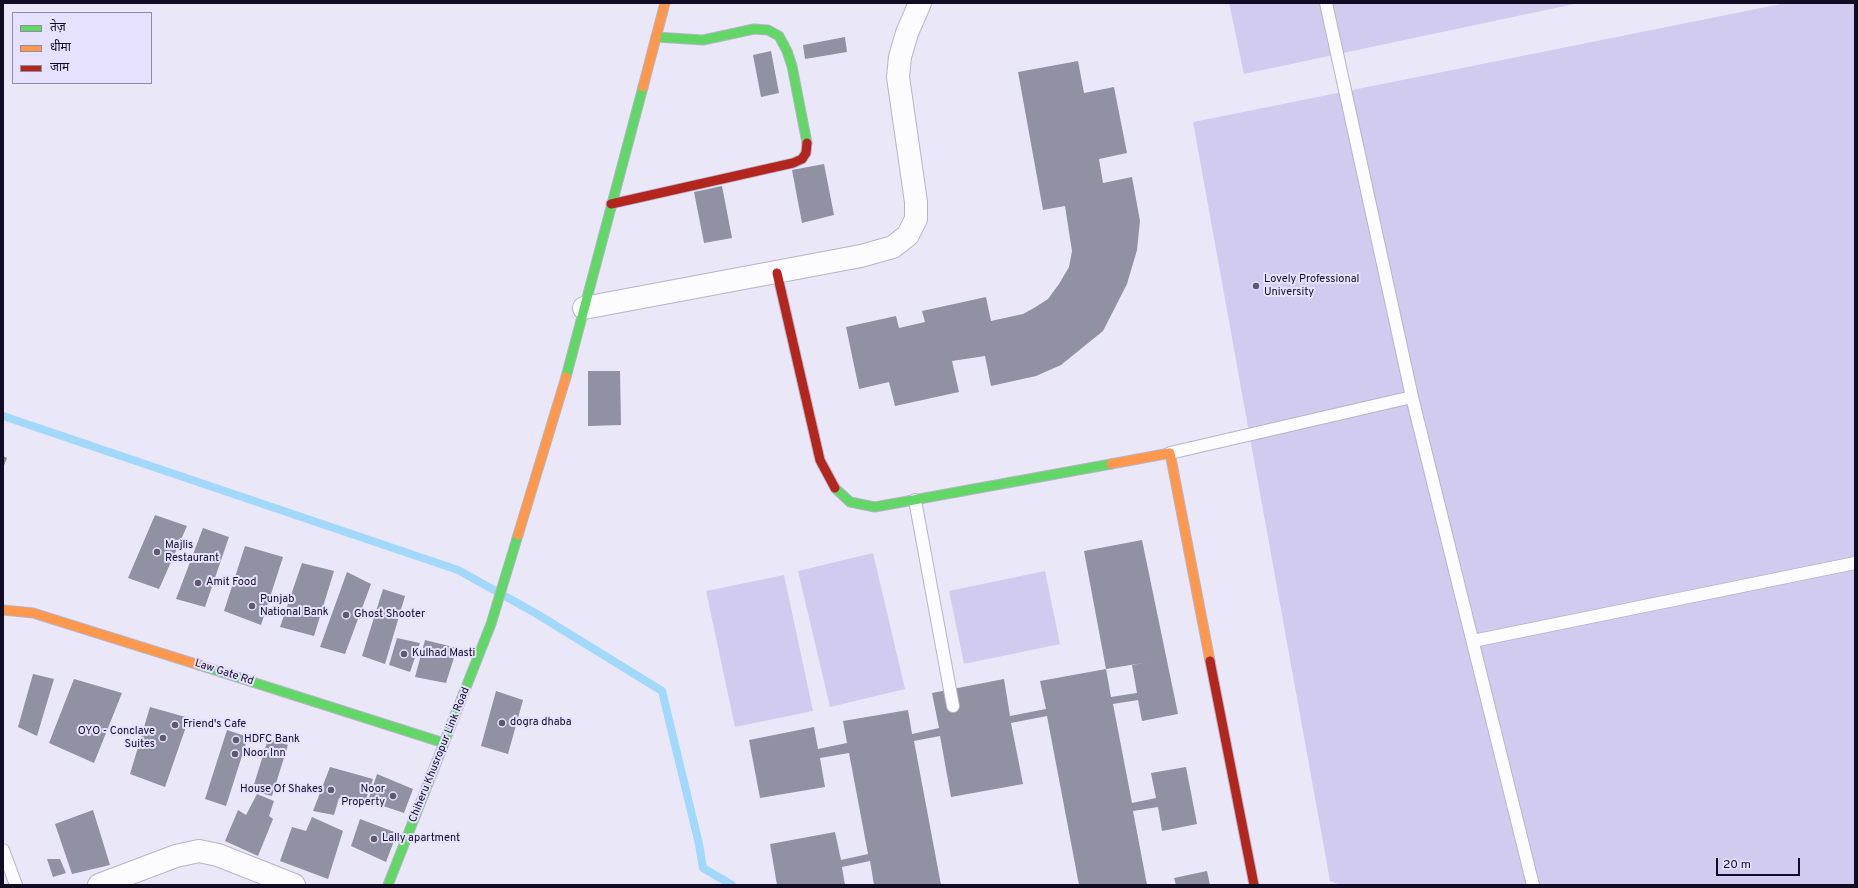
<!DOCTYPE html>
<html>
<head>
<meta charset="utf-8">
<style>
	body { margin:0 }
	#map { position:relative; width:1858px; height:888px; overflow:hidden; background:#eae7f8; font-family:Overpass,"Noto Sans Devanagari",sans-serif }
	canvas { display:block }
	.frame { position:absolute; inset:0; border:4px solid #110c24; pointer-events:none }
	.legend { position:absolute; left:12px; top:12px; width:140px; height:72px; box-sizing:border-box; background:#e5e1fe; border:1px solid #908ca7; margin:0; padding:5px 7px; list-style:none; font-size:12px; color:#110c24 }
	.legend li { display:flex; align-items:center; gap:8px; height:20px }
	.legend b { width:20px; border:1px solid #908ca7 }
	.scale { position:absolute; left:1716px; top:858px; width:84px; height:18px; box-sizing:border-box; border:2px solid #110c24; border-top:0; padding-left:5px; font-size:12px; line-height:14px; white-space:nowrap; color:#110c24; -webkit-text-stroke:3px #e5e1fe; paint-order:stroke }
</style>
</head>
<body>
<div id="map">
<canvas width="1858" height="888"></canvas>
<div class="frame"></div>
<ul class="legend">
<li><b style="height:5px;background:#63d668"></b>तेज़</li>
<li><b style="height:5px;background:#ff974d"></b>धीमा</li>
<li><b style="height:5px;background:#b3261e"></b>जाम</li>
</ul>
<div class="scale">20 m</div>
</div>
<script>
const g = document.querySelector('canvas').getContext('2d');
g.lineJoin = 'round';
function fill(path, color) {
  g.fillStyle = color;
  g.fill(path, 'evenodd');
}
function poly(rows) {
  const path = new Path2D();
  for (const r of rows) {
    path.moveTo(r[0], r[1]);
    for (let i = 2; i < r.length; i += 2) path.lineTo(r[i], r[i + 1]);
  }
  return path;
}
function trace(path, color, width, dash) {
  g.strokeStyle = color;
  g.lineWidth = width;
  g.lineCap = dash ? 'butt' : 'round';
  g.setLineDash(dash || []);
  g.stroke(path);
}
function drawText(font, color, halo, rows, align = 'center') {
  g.font = font + ' Overpass,sans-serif';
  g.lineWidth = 4;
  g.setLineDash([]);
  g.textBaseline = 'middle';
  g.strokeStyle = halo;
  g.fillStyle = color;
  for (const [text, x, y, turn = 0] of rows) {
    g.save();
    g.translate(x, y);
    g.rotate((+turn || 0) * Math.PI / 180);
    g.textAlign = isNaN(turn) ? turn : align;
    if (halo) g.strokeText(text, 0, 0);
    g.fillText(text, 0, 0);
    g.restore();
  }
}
fill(poly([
	[1229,3,1579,3,1244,74],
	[1786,3,1855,3,1855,885,1341,885,1330,881,1193,122],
	[873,553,905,689,830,707,798,571],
	[1045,571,1060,644,964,664,949,591],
	[784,575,813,711,735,727,706,591]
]), '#d1ccef');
trace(poly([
	[3,416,458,570,537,614,662,691,699,844,703,868,732,885]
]), '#a2d8f9', 8);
fill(poly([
	[845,37,847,52,805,59,803,45],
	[771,51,779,93,761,97,753,55],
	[1078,61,1084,93,1114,87,1127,153,1099,159,1103,183,1132,177,1140,221,1137,250,1127,284,1103,331,1061,365,1036,376,991,386,985,356,952,361,959,392,895,406,889,382,859,389,846,327,896,316,899,328,925,322,922,311,986,297,991,321,1023,314,1034,308,1048,299,1059,284,1069,267,1072,251,1065,206,1043,210,1018,72],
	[824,164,834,215,802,223,792,170],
	[722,186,732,238,704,243,694,192],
	[588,371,620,371,621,425,588,426],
	[3,456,7,458,3,468],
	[155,515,187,526,159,589,128,578],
	[203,528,229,537,205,607,176,599],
	[1142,540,1178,714,1142,721,1138,700,1113,704,1132,803,1156,798,1151,773,1186,767,1197,824,1162,831,1158,807,1133,811,1147,885,1079,885,1047,716,1011,723,1023,784,951,797,940,736,914,741,941,885,874,885,870,861,842,867,845,885,777,885,770,844,835,832,841,860,868,854,849,753,820,758,825,787,760,798,749,740,814,727,818,749,847,743,843,721,908,710,912,734,939,728,932,693,1004,679,1010,716,1046,709,1040,681,1106,669,1111,697,1137,693,1132,665,1149,662,1106,669,1084,551],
	[245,546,283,557,261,625,224,611],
	[302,563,334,571,314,636,280,627],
	[347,572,371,584,345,654,320,647],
	[383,589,405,596,385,664,362,656],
	[397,638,420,643,410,672,389,665],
	[425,640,457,648,446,683,415,677],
	[33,674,54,679,37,736,18,727],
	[74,679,122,693,94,763,49,743],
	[496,691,523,700,508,754,481,746],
	[150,707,189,718,165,787,130,774],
	[227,730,248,737,226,806,205,799],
	[268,739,288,745,272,796,252,791],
	[330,767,373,779,364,805,339,798,334,815,313,811],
	[377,774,413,789,404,813,368,801],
	[257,794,274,801,269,816,273,819,258,856,225,841,238,810,246,815],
	[93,810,110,865,72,874,55,824],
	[312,817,343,831,328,879,280,861,292,827,306,831],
	[360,819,397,833,386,862,351,846],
	[47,859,60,859,66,873,53,877],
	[1207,871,1210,885,1176,885,1174,878]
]), '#9091a3');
const lane = poly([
	[1326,3,1412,397,1533,885],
	[1170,453,1412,397],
	[915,500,953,706],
	[1473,641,1855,563],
	[3,850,16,885]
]);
const street = poly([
	[584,308,861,256,893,247,908,235,916,219,916,202,898,77,900,57,907,33,920,3],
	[99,885,176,856,199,851,218,855,294,885]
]);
const fast = poly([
	[656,37,703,40,754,29,768,30,779,36,787,51,792,66,807,143],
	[566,377,643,87],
	[835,488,850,502,875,507,1111,464],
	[199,665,444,743],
	[388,885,491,624,518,535]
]);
const slow = poly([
	[643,87,665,3],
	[1111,464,1170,453,1210,661],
	[518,535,566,377],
	[3,610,33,613,199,665]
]);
const jam = poly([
	[611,204,793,163,802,159,806,153,807,143],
	[777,273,820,460,835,488],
	[1210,661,1254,885]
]);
trace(lane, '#b7b4c8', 14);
trace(street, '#b7b4c8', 24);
trace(fast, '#b7b4c8', 11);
trace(slow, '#b7b4c8', 11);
trace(jam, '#b7b4c8', 11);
trace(lane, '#fcfbfe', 12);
trace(street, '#fcfbfe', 22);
trace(fast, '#63d668', 9);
trace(slow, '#ff974d', 9);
trace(jam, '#b3261e', 9);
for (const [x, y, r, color] of [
	[1256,286,4,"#5d596e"],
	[157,552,4,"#5d596e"],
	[198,583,4,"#5d596e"],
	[252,606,4,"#5d596e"],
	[346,615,4,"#5d596e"],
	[404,654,4,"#5d596e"],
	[502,723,4,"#5d596e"],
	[175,725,4,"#5d596e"],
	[163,738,4,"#5d596e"],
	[236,740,4,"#5d596e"],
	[235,754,4,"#5d596e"],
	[331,790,4,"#5d596e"],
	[393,796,4,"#5d596e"],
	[374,839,4,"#5d596e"]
]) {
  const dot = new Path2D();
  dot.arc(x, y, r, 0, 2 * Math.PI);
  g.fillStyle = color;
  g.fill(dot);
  trace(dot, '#e5e1fe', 1.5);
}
drawText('11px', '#110c24', '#e5e1fe', [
	["Lovely Professional",1264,280],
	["University",1264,293],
	["Majlis",165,546],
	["Restaurant",165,559],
	["Amit Food",206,583],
	["Punjab",260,600],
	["National Bank",260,613],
	["Ghost Shooter",354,615],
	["Kulhad Masti",412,654],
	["dogra dhaba",510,723],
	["Friend's Cafe",183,725],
	["OYO - Conclave",155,732,"right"],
	["Suites",155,745,"right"],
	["HDFC Bank",244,740],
	["Noor Inn",243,754],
	["House Of Shakes",323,790,"right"],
	["Noor",385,790,"right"],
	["Property",385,803,"right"],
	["Lally apartment",382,839]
], 'left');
drawText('11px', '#110c24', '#e5e1fe', [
	["Law Gate Rd",224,673,18],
	["Chiheru Khusropur Link Road",440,755,-68]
]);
</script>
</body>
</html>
